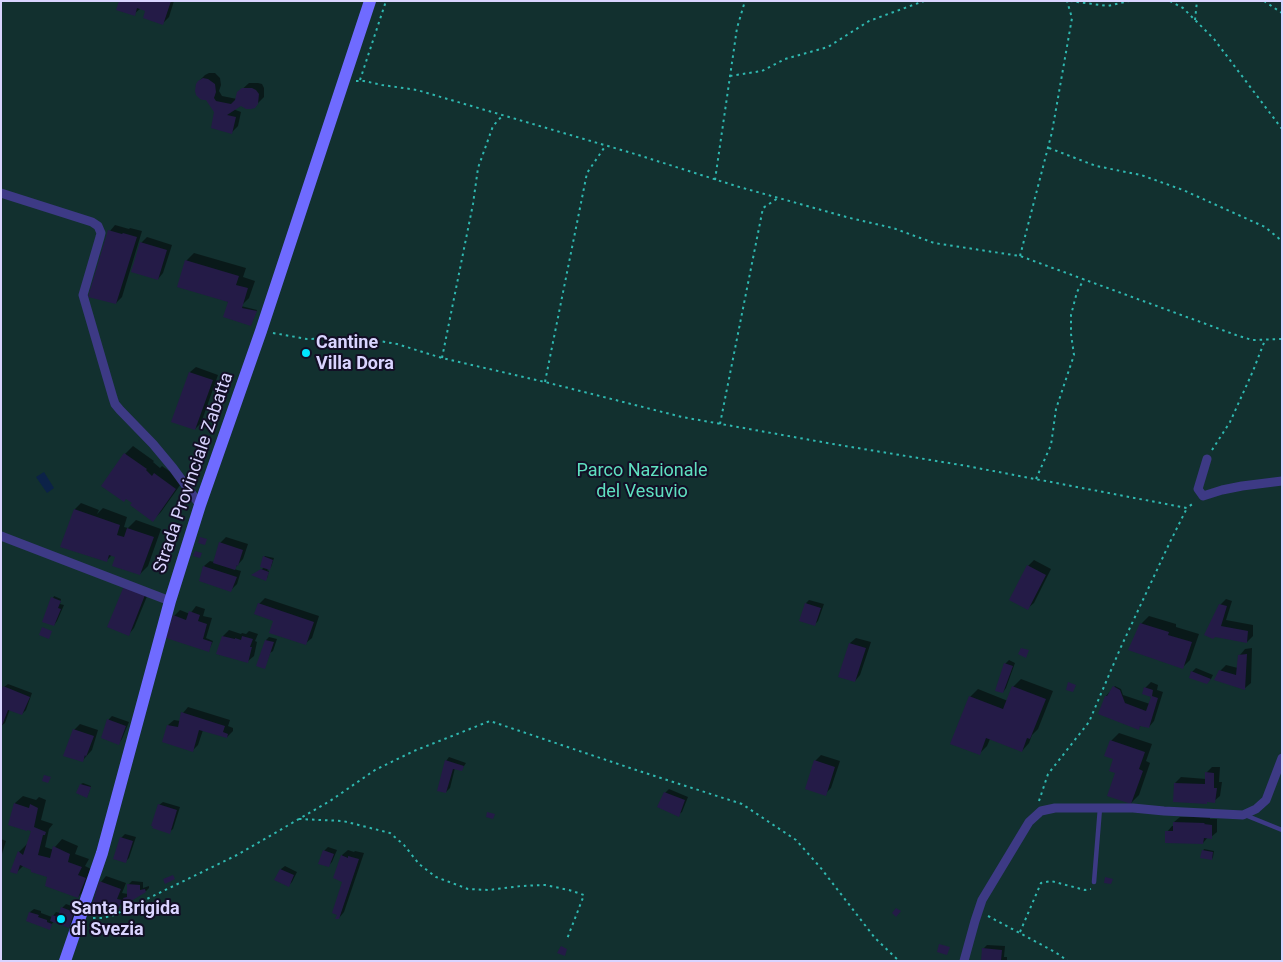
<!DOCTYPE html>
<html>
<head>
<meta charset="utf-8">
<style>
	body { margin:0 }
	#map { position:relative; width:1283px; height:962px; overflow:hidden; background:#130f26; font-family:Roboto,sans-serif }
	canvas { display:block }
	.frame { position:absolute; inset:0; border:2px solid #d9d4ff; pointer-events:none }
</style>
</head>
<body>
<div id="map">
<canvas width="1283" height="962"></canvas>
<div class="frame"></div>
</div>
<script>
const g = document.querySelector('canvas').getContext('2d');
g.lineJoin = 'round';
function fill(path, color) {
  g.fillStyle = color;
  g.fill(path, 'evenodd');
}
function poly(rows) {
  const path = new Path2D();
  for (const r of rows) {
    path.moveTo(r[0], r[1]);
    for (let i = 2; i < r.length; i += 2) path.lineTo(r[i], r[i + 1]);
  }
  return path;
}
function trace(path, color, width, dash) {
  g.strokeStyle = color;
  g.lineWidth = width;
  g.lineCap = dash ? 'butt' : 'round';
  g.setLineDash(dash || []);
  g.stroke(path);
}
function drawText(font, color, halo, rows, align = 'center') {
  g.font = font + ' Roboto,sans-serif';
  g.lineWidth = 4;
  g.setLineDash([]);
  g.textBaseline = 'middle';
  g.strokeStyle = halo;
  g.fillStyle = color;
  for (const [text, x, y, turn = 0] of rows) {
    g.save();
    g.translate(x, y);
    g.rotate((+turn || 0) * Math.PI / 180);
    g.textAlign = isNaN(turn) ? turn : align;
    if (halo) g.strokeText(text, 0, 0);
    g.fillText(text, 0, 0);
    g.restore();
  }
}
fill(poly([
	[1,1,1282,1,1282,961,1,961]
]), '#12302f');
fill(poly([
	[44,472,54,488,47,493,36,477]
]), '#0c2248');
fill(poly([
	[120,1,174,1,169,17,163,23,147,10,141,8,134,14],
	[209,73,215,73,220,78,221,85,219,91,222,96,237,99,238,93,249,83,258,83,262,84,264,88,264,97,254,107,241,105,233,109,241,112,238,126,232,132,216,112,199,81,205,75],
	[115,225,129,229,130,228,142,231,122,297,116,303,110,231],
	[147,237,172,245,163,273,158,279,141,243],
	[194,253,246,268,243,277,255,281,249,298,241,306,257,310,251,325,186,261],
	[196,367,218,375,201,423,195,429,190,372],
	[133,446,154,461,153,462,160,468,162,466,183,481,161,512,153,520,134,502,125,454],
	[81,503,99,510,97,514,103,508,127,517,124,527,128,528,136,520,161,529,148,566,140,574,117,556,112,555,106,561,62,547,75,509],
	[226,537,248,544,243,559,234,569,241,571,237,584,231,590,204,566,210,561,214,562,220,543],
	[265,556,274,558,271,567,267,570,269,571,267,578,253,575,265,567,264,557],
	[1034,560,1051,569,1034,603,1028,608,1028,566],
	[125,587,150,589,134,628,129,634],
	[54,596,61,599,60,604,64,605,57,621,54,625,43,621],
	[265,598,319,616,312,638,306,643,275,620,259,604],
	[1226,599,1232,601,1226,620,1253,625,1253,636,1247,642,1215,635,1220,605],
	[809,600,824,604,818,621,815,624,806,603],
	[196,606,205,609,203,616,212,618,206,638,213,641,209,650,174,616,180,610,190,614],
	[1149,616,1176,624,1176,627,1199,634,1190,660,1182,668,1141,624],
	[229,630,241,634,242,633,246,634,249,631,258,634,255,641,257,642,254,656,248,661,218,653,223,636],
	[269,637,277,639,273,651,270,653,265,667,266,640],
	[856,638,871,642,860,675,855,681,850,643],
	[1252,648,1251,683,1245,688,1220,671,1226,665,1238,668,1240,655,1245,649],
	[1009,660,1015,663,1006,688,1003,692,1005,664],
	[1196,668,1213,675,1211,679,1207,683,1192,672],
	[1021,679,1053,691,1038,729,1032,735,1029,743,1022,751,990,739,987,746,979,754,970,697,978,689,1008,701,1013,687],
	[1151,682,1158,685,1157,690,1163,692,1154,721,1149,727,1142,725,1138,728,1106,696,1115,686,1121,689,1123,695,1150,704,1152,697,1145,688],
	[8,684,32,693,26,710,22,714,10,709,5,723,1,726,4,687],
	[188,707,230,720,228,726,233,728,233,731,227,737,203,730,198,745,192,751,168,725,174,720,180,721,183,713],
	[112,716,129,722,122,739,119,743,102,737,109,719],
	[80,724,98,730,92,750,83,760,74,730],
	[1119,733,1152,744,1146,761,1150,763,1139,795,1131,803,1116,772,1111,741],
	[821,755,840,761,831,788,825,794,815,761],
	[449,757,466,763,462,769,455,768,450,788,446,792,446,761],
	[1212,767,1220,767,1219,782,1222,782,1220,796,1214,801,1208,801,1175,783,1181,777,1206,779,1206,773],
	[83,783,91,786,87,797,81,784],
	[669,789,688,797,682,812,678,815,665,793],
	[23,796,36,800,39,797,46,800,41,820,53,824,49,829,45,847,54,850,55,847,62,839,78,846,75,854,89,859,85,866,93,870,86,889,78,897,48,876,24,865,16,873,19,852,28,843,32,830,10,824,15,803],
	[163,802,180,807,173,829,169,832,159,805],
	[1180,817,1210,817,1210,819,1217,819,1217,832,1211,837,1208,837,1203,843,1167,832,1172,826,1174,826,1174,822],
	[125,834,136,837,129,858,126,861,121,838],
	[1,839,6,841,1,857],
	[328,847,337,850,332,862,328,866,324,851],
	[1204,849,1214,851,1213,857,1212,859,1203,851],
	[348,850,354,852,355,851,364,853,344,912,339,918,344,881,342,855],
	[285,866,297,872,292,882,288,886,276,880,281,869],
	[106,876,126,883,122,893,128,894,128,885,132,881,143,882,143,888,149,886,149,888,146,891,125,900,118,907,97,905,101,882],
	[66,904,77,908,72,923,68,927,54,921,49,928,27,921,30,912,34,909,41,911,41,913,52,917,56,912,60,913,62,908],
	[987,945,1005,946,1004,957,1007,957,1007,961,982,961,983,949]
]), '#0007');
fill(poly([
	[119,1,171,1,163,25,143,18,145,11,137,8,135,16,116,10],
	[203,78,208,79,215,84,216,92,214,98,216,101,231,104,235,100,237,92,242,88,252,88,256,90,259,94,258,104,255,108,251,109,246,109,241,106,227,115,236,117,232,134,211,128,214,112,206,100,203,100,200,99,196,95,195,91,196,84,198,81],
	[108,230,122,234,123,233,137,237,116,304,88,297],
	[140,242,167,250,158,280,131,272],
	[185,260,239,276,236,285,248,288,242,308,257,311,251,326,223,317,228,302,177,287],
	[189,372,213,380,195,430,171,422],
	[124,453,147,469,146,470,152,476,154,473,176,489,153,522,130,505,132,503,126,499,124,502,101,486],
	[74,509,120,525,117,535,124,537,127,528,154,537,140,575,112,566,115,557,109,555,107,562,60,547],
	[200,537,207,539,205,545,198,543],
	[219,542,243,550,238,566,237,565,235,570,213,563],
	[195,551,202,553,200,558,193,556],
	[263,556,273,560,270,570,260,567],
	[1027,565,1046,575,1028,610,1009,600],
	[203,566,237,577,231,592,199,581],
	[261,569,269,572,266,581,251,575],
	[124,586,145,595,129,636,107,627],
	[51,597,61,601,58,608,61,609,54,626,42,622],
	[258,603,314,622,306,645,269,633,273,621,254,614],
	[805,603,821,608,815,626,799,621],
	[1219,604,1227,606,1221,626,1248,631,1247,643,1215,637,1213,639,1204,635],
	[189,611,200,615,198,621,207,624,203,639,212,642,209,652,166,638,173,615,186,620],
	[1140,623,1169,632,1168,635,1192,642,1183,669,1128,650],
	[42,627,52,631,49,639,39,635],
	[222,636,235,639,235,638,241,640,242,636,253,639,250,647,252,647,248,663,216,654],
	[265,640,274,642,265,669,256,666],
	[849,643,866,648,855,682,838,677],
	[1021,648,1029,650,1026,658,1018,654],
	[1247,654,1245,690,1214,680,1219,670,1236,675,1238,655],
	[1004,663,1013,666,1003,693,995,691],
	[1191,671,1211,679,1207,684,1189,678],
	[1068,682,1076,685,1073,692,1066,690],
	[3,686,30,697,22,715,8,710,1,728,1,691],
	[1012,686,1046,699,1030,739,1027,738,1022,752,986,738,980,755,950,744,969,696,1003,709],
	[1113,686,1120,690,1125,703,1146,711,1151,697,1142,694,1144,687,1153,690,1152,696,1158,698,1149,728,1140,726,1139,730,1098,714,1105,696,1107,696],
	[181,712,225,726,223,732,228,734,227,738,199,730,193,752,162,742,167,725,178,727],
	[107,719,126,726,119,745,101,738],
	[73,729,94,736,86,757,85,755,83,762,63,756],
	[1110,740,1145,752,1139,769,1143,771,1131,804,1107,796,1115,773,1109,771,1113,759,1104,756],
	[445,760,464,766,462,771,453,769,446,793,437,791],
	[814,760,835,767,826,796,805,789],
	[1205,772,1214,773,1214,788,1217,788,1215,803,1207,802,1207,804,1173,802,1174,783,1205,784],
	[44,775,51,777,48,783,42,781],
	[80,784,91,787,87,798,76,793],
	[664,792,685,800,679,817,657,807],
	[14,803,29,808,30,804,38,808,34,827,46,832,45,835,43,835,38,855,50,858,53,846,70,854,68,862,82,867,78,875,86,878,78,898,45,886,47,877,31,872,31,870,20,865,17,874,10,872,18,851,23,855,31,831,27,830,27,831,8,825],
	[158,804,177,810,170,834,152,828,153,826,151,826],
	[487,812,495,814,493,819,486,817],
	[1173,822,1205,823,1204,824,1212,825,1212,839,1204,838,1203,844,1165,843,1165,831,1173,831],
	[120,837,133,841,126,863,113,859],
	[323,850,334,854,329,867,318,864],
	[1202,850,1213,852,1212,860,1200,858],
	[341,855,348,858,348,856,359,859,339,919,335,919,337,915,332,913,342,882,333,878],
	[280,869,294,875,289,887,274,880],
	[173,875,175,879,165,884,163,879],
	[1105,877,1113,879,1111,884,1104,883],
	[99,881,121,889,117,899,122,900,119,908,112,912,94,908,95,906,92,905],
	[127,884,140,885,140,890,145,889,146,892,126,904,123,898,127,897],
	[61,907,74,912,69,928,50,921,52,915,58,917],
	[896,908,901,911,896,917,892,913],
	[29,912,39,915,38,917,47,920,47,922,52,924,50,930,26,921],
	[939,944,950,947,947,955,937,952],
	[561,946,567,949,565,956,557,953],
	[982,948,1002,950,1001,961,981,961]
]), '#241b47');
trace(poly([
	[1070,1,1108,6,1129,1],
	[1170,1,1183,8,1214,39,1282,129],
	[1264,1,1282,13],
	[1195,20,1197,1],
	[730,76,762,71,785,59,828,47,869,21,924,1],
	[360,80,386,1],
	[356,81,364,81,382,85,417,90,635,154,736,186,850,218,893,228,934,243,1020,256,1236,335,1252,340,1282,339],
	[1049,148,1096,166,1141,175,1183,190,1265,227,1282,241],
	[715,180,737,28,745,1],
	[1020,256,1052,132,1072,18,1067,1],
	[273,333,307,339,361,338,397,344,442,358,545,382,682,417,833,444,967,466,1187,508,1195,502],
	[442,358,473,204,478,168,493,126,503,115],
	[545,382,587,173,606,145],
	[720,424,763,208,778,198],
	[1212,450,1230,422,1253,371,1265,340],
	[1036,479,1051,445,1056,409,1074,355,1071,334,1071,315,1077,292,1084,279],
	[1039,801,1048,774,1089,722,1120,649,1170,542,1187,508],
	[299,819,343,821,390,833,404,845,419,864,436,877,468,889,489,890,521,886,545,885,569,890,584,895,567,939],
	[988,916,1055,952,1068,961],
	[93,918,103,918,114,915,237,855,330,801,375,770,414,751,490,721,639,771,742,804,796,840,820,867,875,938,899,961],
	[1020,932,1041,883,1051,881,1085,890,1091,889]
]), '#2fb8b0', 2, [2.5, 4]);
trace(poly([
	[1245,815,1282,830],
	[1094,882,1100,808]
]), '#3d3a85', 4.5);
trace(poly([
	[1,193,92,222,98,226,101,233,100,237,83,295,113,398,115,404,120,410,153,444,173,468,200,505],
	[1207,459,1198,489,1203,496,1222,490,1242,486,1282,481],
	[1,536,170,601],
	[964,961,975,921,982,900,1029,822,1041,811,1055,808,1133,808,1164,811,1243,815,1256,809,1266,800,1282,758]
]), '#3d3a85', 9);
trace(poly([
	[65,961,102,853,170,601,200,505,261,331,370,1]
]), '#6f6bff', 12);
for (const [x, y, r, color] of [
	[306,353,5,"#00e5ff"],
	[61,919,5,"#00e5ff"]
]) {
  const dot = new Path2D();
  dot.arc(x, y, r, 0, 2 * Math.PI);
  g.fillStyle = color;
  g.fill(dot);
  trace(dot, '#130f26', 2);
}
drawText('bold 18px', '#d9d4ff', '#130f26', [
	["Cantine",316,343],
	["Villa Dora",316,364],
	["Santa Brigida",71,909],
	["di Svezia",71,930]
], 'left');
drawText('18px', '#5fe0c0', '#130f26', [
	["Parco Nazionale",642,471],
	["del Vesuvio",642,492]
]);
drawText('18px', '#d9d4ff', '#130f26', [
	["Strada Provinciale Zabatta",194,473,-71]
]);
</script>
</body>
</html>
